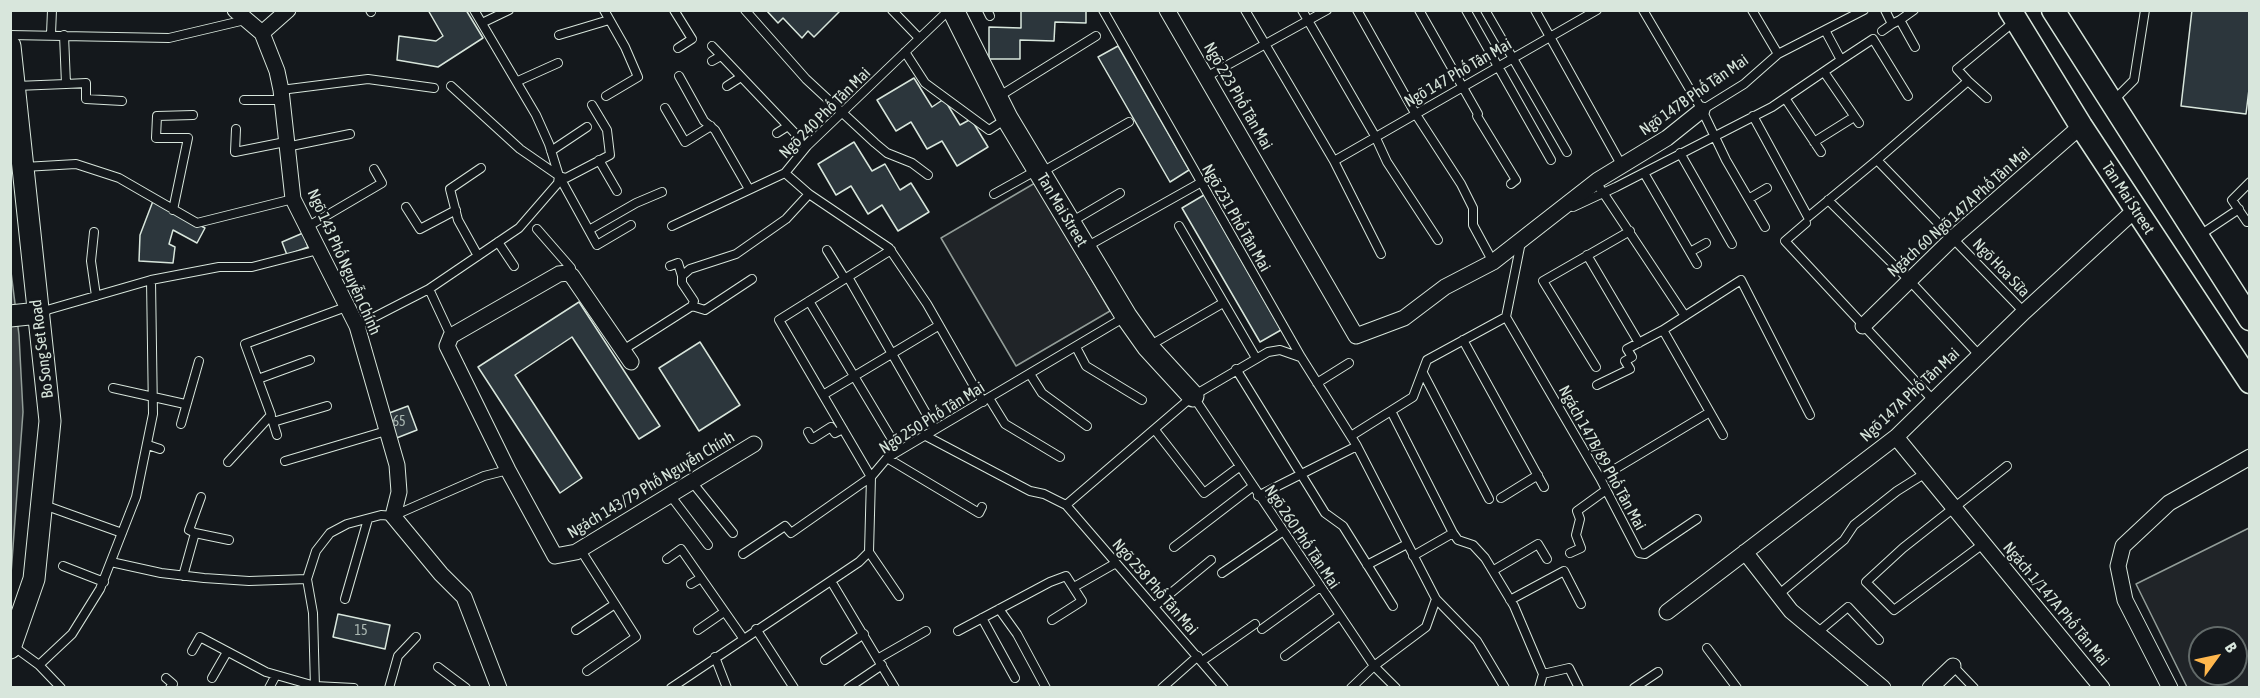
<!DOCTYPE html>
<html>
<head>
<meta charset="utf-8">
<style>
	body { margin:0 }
	#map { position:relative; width:2260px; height:698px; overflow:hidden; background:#14181c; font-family:"Asap Condensed",sans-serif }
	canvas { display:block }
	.frame { position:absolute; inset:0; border:12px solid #d8e6dc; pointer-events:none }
	.north { position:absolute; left:2188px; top:626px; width:60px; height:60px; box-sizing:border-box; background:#14181c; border:2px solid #626a69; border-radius:50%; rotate:57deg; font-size:16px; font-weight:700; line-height:24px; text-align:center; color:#d8e6dc }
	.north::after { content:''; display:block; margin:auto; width:21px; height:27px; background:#ffb74d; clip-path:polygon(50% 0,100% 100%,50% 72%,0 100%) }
</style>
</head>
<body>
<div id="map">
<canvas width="2260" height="698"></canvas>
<div class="frame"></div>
<div class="north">B</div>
</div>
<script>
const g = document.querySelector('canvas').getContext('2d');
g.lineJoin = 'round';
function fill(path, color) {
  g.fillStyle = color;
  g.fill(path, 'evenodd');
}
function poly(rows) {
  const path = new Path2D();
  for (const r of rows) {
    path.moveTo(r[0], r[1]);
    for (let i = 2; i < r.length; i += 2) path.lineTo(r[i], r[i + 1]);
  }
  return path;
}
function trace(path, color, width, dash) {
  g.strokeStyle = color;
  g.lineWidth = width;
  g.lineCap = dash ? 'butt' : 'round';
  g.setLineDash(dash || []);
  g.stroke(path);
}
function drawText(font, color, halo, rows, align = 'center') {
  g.font = font + ' "Asap Condensed",sans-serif';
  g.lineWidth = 4.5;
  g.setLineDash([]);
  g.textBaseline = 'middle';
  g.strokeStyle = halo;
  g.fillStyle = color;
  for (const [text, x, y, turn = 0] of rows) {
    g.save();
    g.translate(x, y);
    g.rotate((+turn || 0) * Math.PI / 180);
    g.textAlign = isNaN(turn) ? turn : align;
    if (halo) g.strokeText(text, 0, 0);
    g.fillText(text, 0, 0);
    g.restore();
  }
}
const green = poly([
	[1035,183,1110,311,1016,366,941,238,1035,183],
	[2249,528,2249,687,2187,687,2136,584,2249,528],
	[2200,638,2236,638,2236,674,2200,674,2200,638]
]);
fill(green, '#202428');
trace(green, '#939e99', 1.5);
const water = poly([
	[10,264,19,335,23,412,11,574,10,264]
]);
fill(water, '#363b3e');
trace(water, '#939e99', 1.5);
const building = poly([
	[428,10,466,10,483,38,438,67,397,60,399,36,436,41,443,36,428,10],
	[766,10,841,10,814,37,808,31,802,38,783,18,778,23,766,10],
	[1021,10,1086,10,1086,23,1055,22,1054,41,1020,40,1020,59,989,59,989,27,1021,28,1021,10],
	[2192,10,2250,10,2250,81,2246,114,2181,106,2192,10],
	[1118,46,1189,170,1170,182,1098,57,1118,46],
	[914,78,932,107,944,99,960,125,971,119,988,147,957,166,942,141,927,149,911,122,896,131,877,100,914,78],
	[854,142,872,171,885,164,900,190,911,183,929,212,898,231,882,205,868,214,851,186,836,195,818,164,854,142],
	[1204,195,1281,330,1260,342,1182,208,1204,195],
	[153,201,205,228,197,243,173,230,169,244,175,247,173,263,139,261,140,235,153,201],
	[303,233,308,247,287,255,282,242,303,233],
	[579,302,660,426,639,439,572,337,515,375,582,478,560,493,478,367,579,302],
	[700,342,740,405,699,431,659,368,700,342],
	[408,406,417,430,389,441,384,415,408,406],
	[338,614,390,625,385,649,333,637,338,614]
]);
fill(building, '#2c363c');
trace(building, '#d8e6dc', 1.5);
const lane = poly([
	[370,10,371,12],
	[604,10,625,47,638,77,606,96],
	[674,10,692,39,678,48],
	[745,10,806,79,875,143,887,153,912,163,928,175],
	[892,10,919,38],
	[987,10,990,16],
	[1103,10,1301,357,1357,446,1436,599,1426,627,1374,666,1351,688],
	[1245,10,1334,161,1381,254],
	[1302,10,1375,136,1387,162,1438,240],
	[1357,10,1415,113,1461,184,1473,208,1473,225,1493,262],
	[1419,10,1478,114,1477,116,1516,180,1511,184],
	[1466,10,1551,160],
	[1485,10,1567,152],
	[1535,10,1622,166],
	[1643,10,1702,110,1726,160,1765,227],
	[1752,10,1778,54],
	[1885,10,1892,24,1900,20,1915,47],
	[1900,20,1914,10],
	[482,23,509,10],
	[1882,31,1892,24],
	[51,34,52,10],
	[10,35,169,38,245,20],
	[64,35,66,84,86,83,86,99,122,101],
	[559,35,609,20],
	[712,46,807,146],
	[905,52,925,83,989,130,1006,119],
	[1841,60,1873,39,1908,96],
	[712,61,721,56],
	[1824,72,1859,123],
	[679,76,704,121,715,130,749,189],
	[1206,77,1327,10],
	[518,81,558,63],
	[1968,81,1987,98],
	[16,86,66,84],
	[451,86,520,149,559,176,597,245,631,225],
	[727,86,741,77],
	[281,90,368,79,434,88],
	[998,97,1096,36],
	[1785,98,1821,152],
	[244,100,282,100],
	[2113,101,2134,80,2145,10],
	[665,108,685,142,711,126],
	[1702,110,1744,84,1778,54,1864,10],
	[1753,116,1808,217,1877,160,2024,312],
	[236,129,235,152,285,142],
	[777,133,788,126],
	[1814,142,1854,117],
	[286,147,350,134],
	[551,151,587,127],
	[1680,153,1732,244],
	[599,160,617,191],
	[1877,160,1968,81,1957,69,2015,21],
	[1334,161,1597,10],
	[24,167,76,164,119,178,197,223,293,199],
	[1042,172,1129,122],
	[785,173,809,194,889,248,927,304,983,402],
	[1644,173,1697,264],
	[559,176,566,178,610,155,607,130,592,105],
	[1596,182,1685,316],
	[2250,182,2232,200,2247,222,2250,221],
	[994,194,1037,170],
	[1750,198,1767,188],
	[1828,200,1909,280,1979,355],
	[406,207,420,229,456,210],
	[1573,207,1616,187,1772,107,1841,60,1826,32],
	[173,210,188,138,156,138,157,116,193,115],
	[1071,222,1120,193],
	[1806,223,1785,241,1932,399],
	[672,226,785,173,807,146,949,10],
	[1179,226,1256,358],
	[307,227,382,183,374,169],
	[537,229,571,268,572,274],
	[589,230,636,203,662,192],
	[94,232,91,261,96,296],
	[2200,235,2239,209],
	[498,242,514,266],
	[1086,247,1200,183],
	[827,250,845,279],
	[1690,252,1706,243],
	[1587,255,1639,343],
	[478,256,458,220,450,189,481,168],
	[670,266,678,263,682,276],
	[848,277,935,429],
	[429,289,519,228,558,183,559,176,549,144,536,115,474,10],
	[809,301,899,451],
	[692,306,705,310,752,279],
	[40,312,151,280,219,267,252,267,318,250],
	[1506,317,1600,478,1639,553,1645,554,1697,519],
	[357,326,429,289,451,336],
	[1463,340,1544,487],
	[1149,346,1223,303],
	[1076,347,1086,366,1142,400],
	[623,350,692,306,694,301,682,283,682,276,690,269,736,254,786,219,809,194],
	[1596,367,1543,281,1630,231],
	[1236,369,1325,513,1343,526,1393,606],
	[1423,373,1489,499],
	[1030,374,1042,393,1087,426],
	[258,379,310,360],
	[1317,383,1349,363],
	[1597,385,1630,369,1625,361,1632,357,1627,349,1663,330],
	[113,388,185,404],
	[823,395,938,326],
	[1193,396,1374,666,1396,688],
	[989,398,1005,424,1060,457],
	[1391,411,1453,533,1458,540,1473,545,1485,558,1514,606,1543,674,1539,688],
	[272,419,277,435],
	[273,422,327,406],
	[181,424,199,361],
	[1155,430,1204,493,1239,467],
	[808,432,812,439,831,427,835,433,843,429],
	[924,435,1030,491,1044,494,1066,505,1224,688],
	[1723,435,1663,330,1741,280,1810,415],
	[1351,436,1413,397,1427,360,1506,317,1521,242],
	[148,445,160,449],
	[887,458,979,513,982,507],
	[285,461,386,431],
	[228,462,271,415,245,344,346,307],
	[1600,478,1710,412],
	[692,482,733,533],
	[670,495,708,545],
	[1258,496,1357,446],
	[1501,498,1538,475],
	[44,505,122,533],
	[1066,505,1193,396,1268,352,1280,350,1300,357],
	[195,533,229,540],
	[1983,544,1894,610,1866,582,1903,548,2007,466],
	[1174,547,1252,487],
	[580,549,636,637,587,671],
	[869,552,899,596],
	[1570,553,1581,548,1576,535,1580,519,1577,511,1606,490],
	[743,554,785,526,791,533,871,477,779,320,891,250],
	[1413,556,1453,533],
	[667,559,681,549,743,638],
	[111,562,161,573,204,578,249,581,307,579],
	[1367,565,1407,544],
	[63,566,104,582],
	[1494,570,1538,544,1547,559],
	[1222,573,1282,532],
	[183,576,195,533,189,530,201,497],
	[831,581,895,688],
	[691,584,701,578],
	[1074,587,1116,563],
	[1778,595,1844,540,1854,525,1897,491,1924,474],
	[345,599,368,519],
	[1436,599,1477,641,1505,688],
	[1510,600,1564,571,1581,604],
	[1155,606,1211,560],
	[999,609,1017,634,1046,688],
	[982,618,1015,678],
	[756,629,794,688],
	[1262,629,1320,587],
	[576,630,615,604],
	[698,630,724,612],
	[958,631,1050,582,1066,576,1082,601,1052,620],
	[1817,633,1848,607,1879,640],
	[13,646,39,665,61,688],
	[1707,648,1737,688],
	[192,651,200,637,266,672,315,686,354,688],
	[1285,656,1339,616],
	[715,657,727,688],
	[879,658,926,631],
	[825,660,864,634],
	[1202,661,1255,624],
	[39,665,72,634,100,589,136,497,153,414,151,280],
	[1953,666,1974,688],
	[438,667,466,688],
	[1543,674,1569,668,1579,688],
	[166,678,173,684,170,688],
	[212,678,227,652],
	[269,688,276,675],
	[315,688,313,613,307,579,316,551,330,533,347,524,381,515,393,516,484,476,508,470],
	[389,688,398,656,416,637],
	[671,688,859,562,869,552,871,477,887,458,1125,317],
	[848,688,882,665],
	[1162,688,1198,656],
	[1634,688,1658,672]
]);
const street = poly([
	[235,10,262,33],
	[1167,10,1356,336,1404,318,1445,287,1493,262,1598,180,1667,138,1702,110],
	[262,33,277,71,281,90,293,199,357,326,397,465,399,492,393,516,441,574,464,597,499,688],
	[262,33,288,10],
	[1863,326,1953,238,2081,126],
	[631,362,572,276,567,273,559,274,451,336,447,346,508,470,555,556,576,552,754,444],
	[1896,437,2102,688],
	[1745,552,1791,611,1883,688],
	[1667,612,1896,437,2024,312,2135,210],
	[1930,688,1953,666],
	[2170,688,2125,600,2118,566,2123,546,2169,503,2250,457]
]);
const secondary = poly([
	[953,10,1007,118,1126,316,1148,347,1193,396],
	[10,46,50,421,34,579,10,648],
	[10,316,39,313]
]);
const primary = poly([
	[2010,10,2081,126,2250,382],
	[2053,10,2250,319]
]);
trace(lane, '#d8e6dc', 10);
trace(street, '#d8e6dc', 17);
trace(secondary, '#d8e6dc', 23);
trace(primary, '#d8e6dc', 25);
trace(lane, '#14181c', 8);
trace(street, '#14181c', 15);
trace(secondary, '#14181c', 21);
trace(primary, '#14181c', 22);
drawText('14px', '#adbab4', null, [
	["65",399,422],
	["15",361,631]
]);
drawText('16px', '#d8e6dc', '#14181c', [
	["Ngõ 147 Phố Tân Mai",1458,73,-30],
	["Ngõ 147B Phố Tân Mai",1694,95,-35],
	["Ngõ 223 Phố Tân Mai",1238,96,60],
	["Ngõ 240 Phố Tân Mai",825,113,-45],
	["Tan Mai Street",2128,198,57],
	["Tan Mai Street",1062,210,59],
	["Ngách 60 Ngõ 147A Phố Tân Mai",1959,212,-42],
	["Ngõ 231 Phố Tân Mai",1236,218,60],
	["Ngõ 143 Phố Nguyễn Chính",344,262,66],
	["Ngõ Hoa Sữa",2001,268,46],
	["Bo Song Set Road",42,349,-97],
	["Ngõ 147A Phố Tân Mai",1910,395,-43],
	["Ngõ 250 Phố Tân Mai",932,418,-32],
	["Ngách 147B/89 Phố Tân Mai",1602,458,61],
	["Ngách 143/79 Phố Nguyễn Chính",651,485,-31],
	["Ngõ 260 Phố Tân Mai",1302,537,56],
	["Ngõ 258 Phố Tân Mai",1155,587,49],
	["Ngách 1/147A Phố Tân Mai",2056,604,50]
]);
</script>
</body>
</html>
